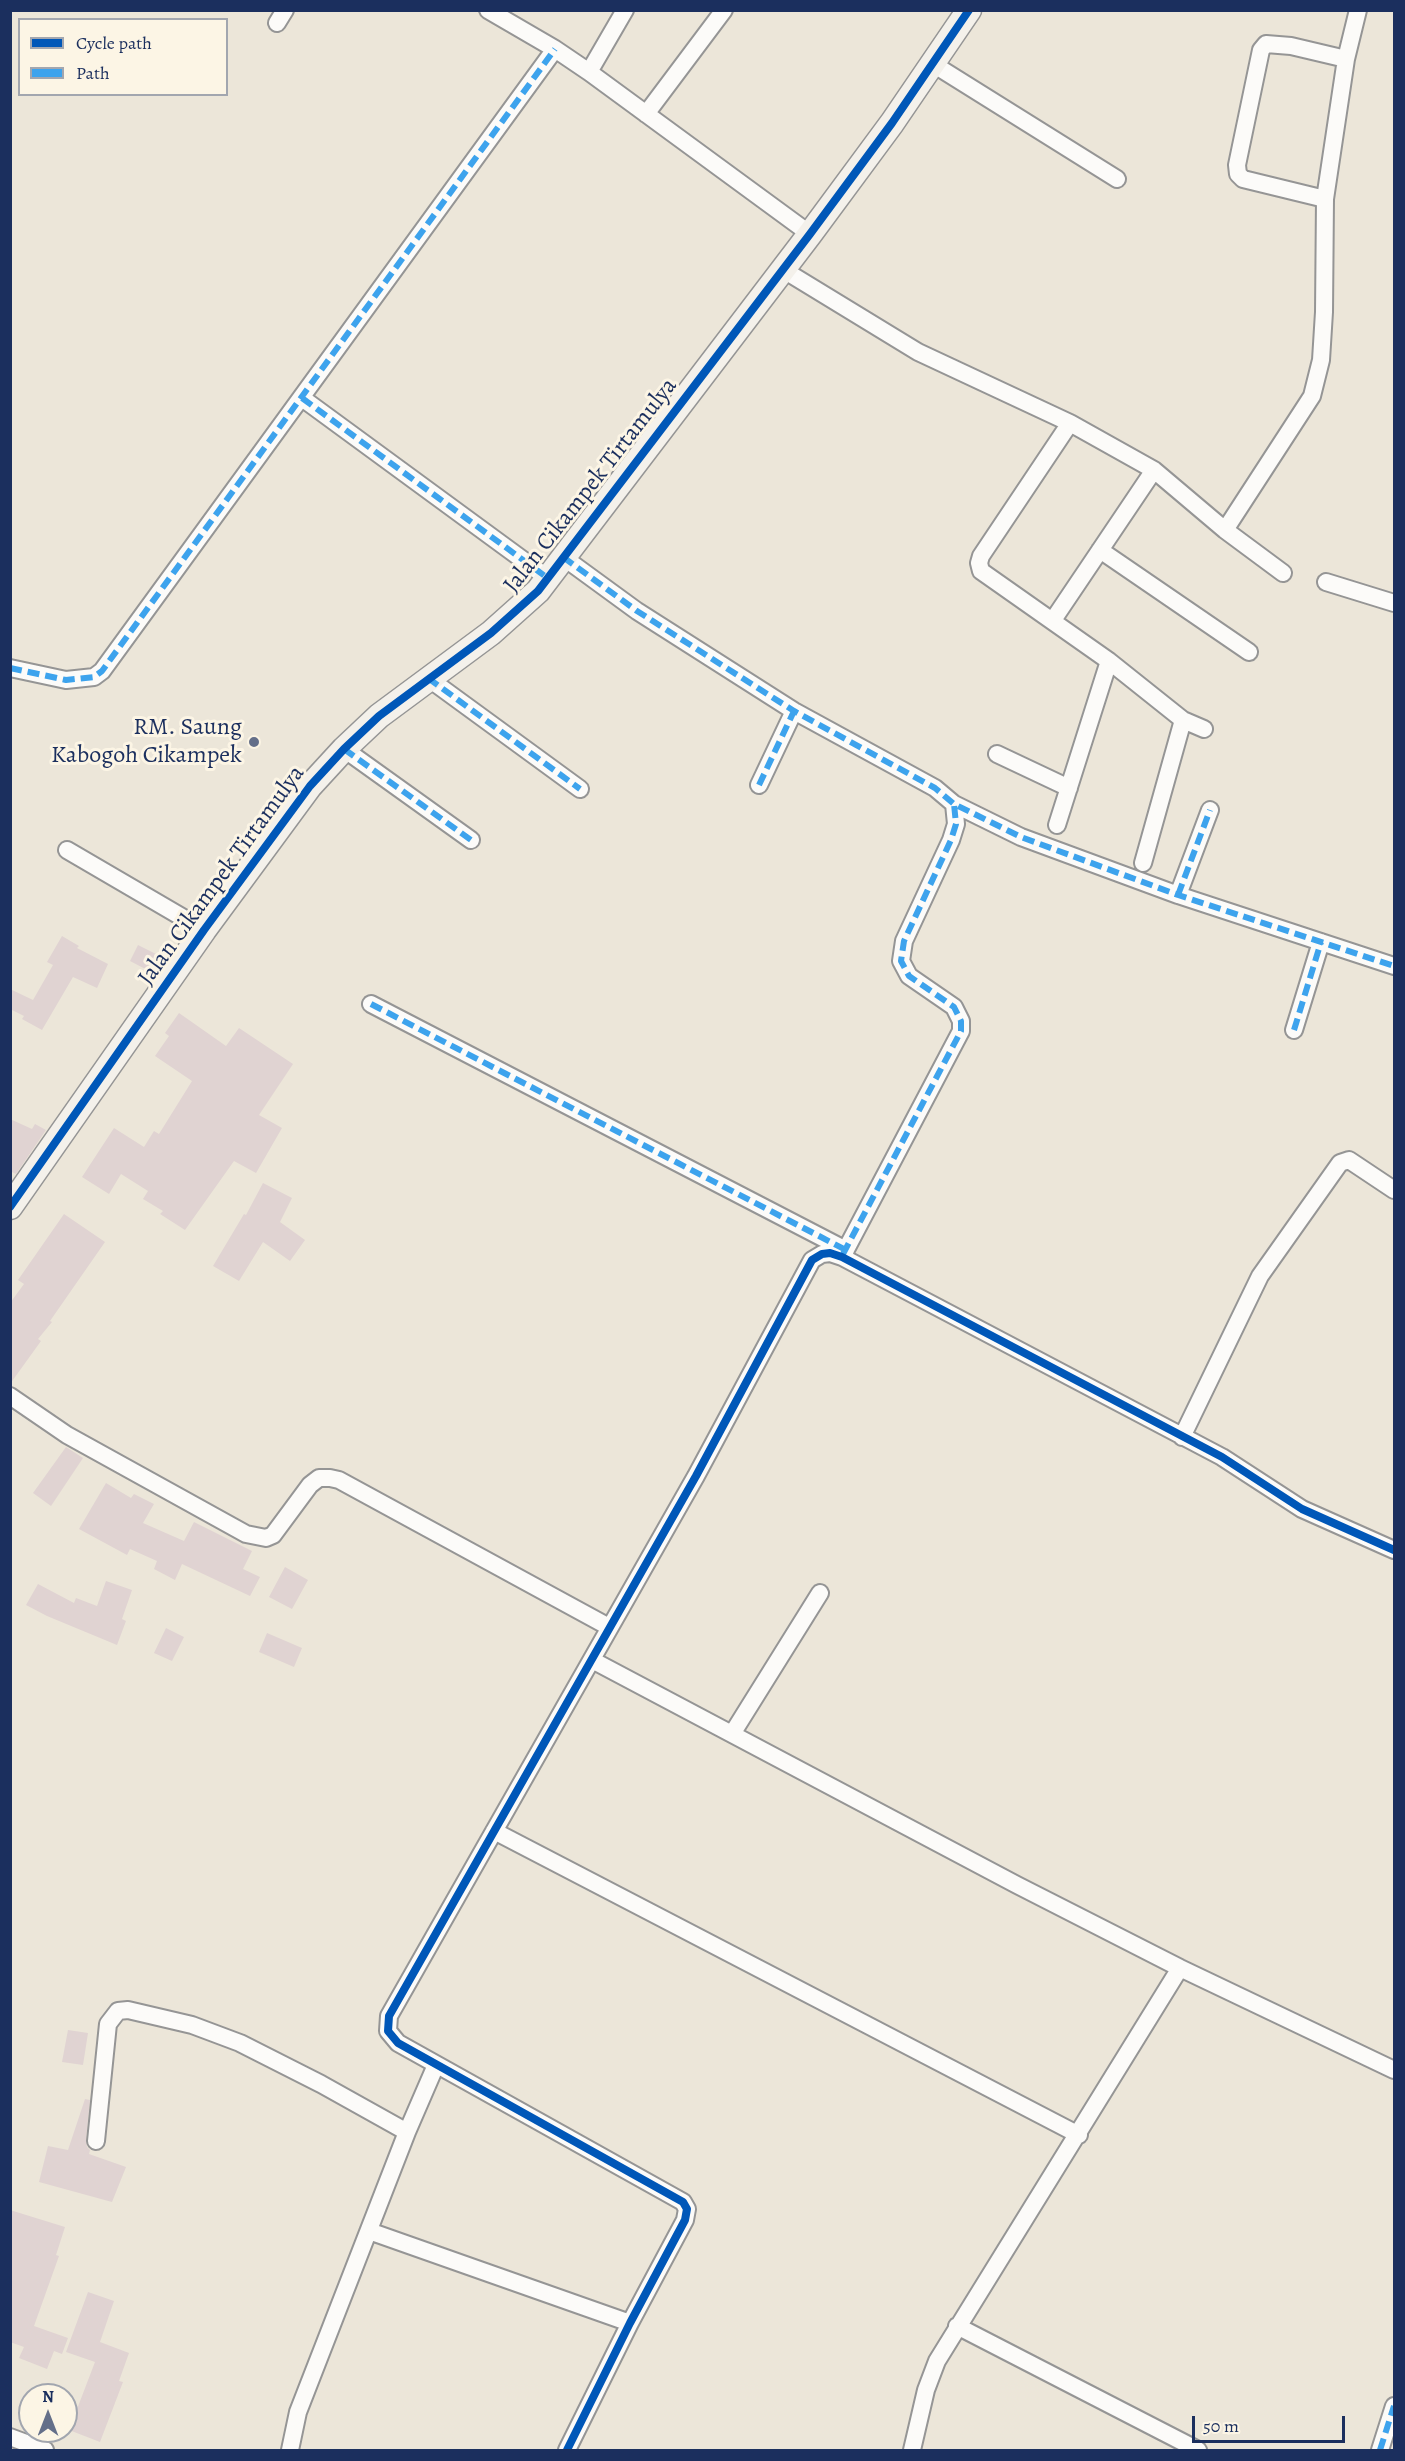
<!DOCTYPE html>
<html>
<head>
<meta charset="utf-8">
<style>
	body { margin:0 }
	#map { position:relative; width:1405px; height:2461px; overflow:hidden; background:#ece6d9; font-family:Alegreya,serif }
	canvas { display:block }
	.frame { position:absolute; inset:0; border:12px solid #1b2f5e; pointer-events:none }
	.legend { position:absolute; left:18px; top:18px; width:210px; height:78px; box-sizing:border-box; background:#fcf5e5; border:2px solid #a2a6af; margin:0; padding:8px 10px; list-style:none; font-size:18px; color:#1b2f5e }
	.legend li { display:flex; align-items:center; gap:12px; height:30px }
	.legend b { width:30px; border:2px solid #a2a6af }
	.north { position:absolute; left:18px; top:2383px; width:60px; height:60px; box-sizing:border-box; background:#fcf5e5; border:2px solid #a2a6af; border-radius:50%; rotate:0deg; font-size:16px; font-weight:700; line-height:24px; text-align:center; color:#1b2f5e }
	.north::after { content:''; display:block; margin:auto; width:21px; height:27px; background:#646f89; clip-path:polygon(50% 0,100% 100%,50% 72%,0 100%) }
	.scale { position:absolute; left:1192px; top:2416px; width:153px; height:27px; box-sizing:border-box; border:3px solid #1b2f5e; border-top:0; padding-left:8px; font-size:18px; line-height:21px; white-space:nowrap; color:#1b2f5e; -webkit-text-stroke:4px #fcf5e5; paint-order:stroke }
</style>
</head>
<body>
<div id="map">
<canvas width="1405" height="2461"></canvas>
<div class="frame"></div>
<ul class="legend">
<li><b style="height:8px;background:#0057b8"></b>Cycle path</li>
<li><b style="height:8px;background:#3da3ed"></b>Path</li>
</ul>
<div class="north">N</div>
<div class="scale">50 m</div>
</div>
<script>
const g = document.querySelector('canvas').getContext('2d');
g.lineJoin = 'round';
function fill(path, color) {
  g.fillStyle = color;
  g.fill(path, 'evenodd');
}
function poly(rows) {
  const path = new Path2D();
  for (const r of rows) {
    path.moveTo(r[0], r[1]);
    for (let i = 2; i < r.length; i += 2) path.lineTo(r[i], r[i + 1]);
  }
  return path;
}
function trace(path, color, width, dash) {
  g.strokeStyle = color;
  g.lineWidth = width;
  g.lineCap = dash ? 'butt' : 'round';
  g.setLineDash(dash || []);
  g.stroke(path);
}
function drawText(font, color, halo, rows, align = 'center') {
  g.font = font + ' Alegreya,serif';
  g.lineWidth = 6;
  g.setLineDash([]);
  g.textBaseline = 'middle';
  g.strokeStyle = halo;
  g.fillStyle = color;
  for (const [text, x, y, turn = 0] of rows) {
    g.save();
    g.translate(x, y);
    g.rotate((+turn || 0) * Math.PI / 180);
    g.textAlign = isNaN(turn) ? turn : align;
    if (halo) g.strokeText(text, 0, 0);
    g.fillText(text, 0, 0);
    g.restore();
  }
}
fill(poly([
	[62,936,79,946,77,948,108,964,97,988,73,977,42,1030,22,1019,24,1016,10,1009,10,989,33,1000,53,965,47,962],
	[138,945,162,957,153,973,130,961],
	[179,1013,226,1046,239,1028,293,1064,259,1115,282,1128,256,1173,234,1161,185,1230,160,1214,163,1211,143,1199,148,1191,121,1174,109,1194,82,1177,114,1128,144,1147,154,1131,159,1134,192,1081,155,1056,169,1036,165,1033],
	[10,1119,32,1129,35,1124,46,1130,16,1174,10,1171],
	[263,1183,292,1198,280,1222,305,1240,290,1261,263,1242,239,1281,213,1266,244,1214,246,1215],
	[64,1214,105,1242,50,1321,52,1322,38,1339,41,1341,10,1384,10,1303,24,1284,18,1280],
	[66,1447,83,1458,51,1506,33,1493],
	[106,1483,131,1498,134,1494,154,1504,143,1523,184,1541,194,1522,252,1551,243,1569,260,1577,250,1596,182,1564,175,1580,154,1569,157,1561,130,1549,127,1555,79,1529],
	[285,1567,308,1580,292,1609,269,1597],
	[106,1581,132,1590,122,1619,126,1621,117,1645,47,1616,26,1605,38,1584,74,1603,76,1598,97,1606],
	[166,1628,184,1637,172,1661,154,1653],
	[267,1633,302,1648,294,1667,259,1652],
	[68,2030,88,2033,83,2065,62,2062],
	[85,2099,90,2100,86,2140,87,2147,90,2150,89,2154,126,2167,112,2202,39,2182,48,2146,68,2150],
	[10,2210,65,2227,56,2255,59,2256,34,2326,68,2338,62,2354,54,2351,47,2369,19,2358,24,2347,10,2342],
	[88,2292,114,2301,100,2342,129,2353,119,2381,123,2382,100,2442,69,2430,95,2362,66,2352]
]), '#e0d3d2');
const street = poly([
	[488,10,555,49,589,72,810,234],
	[277,23,285,10],
	[933,64,1117,179],
	[589,72,625,10],
	[646,114,724,10],
	[1325,199,1243,179,1238,174,1237,165,1261,50,1266,44,1291,46,1346,59],
	[782,269,918,352,1070,423,1154,470,1225,530],
	[302,398,549,579],
	[1070,423,981,556,979,563,981,571,1109,661,1183,720,1204,729],
	[1100,550,1249,652],
	[563,557,637,611,794,711,935,788,954,804,1021,837,1178,895,1394,966],
	[1283,573,1225,530,1312,396,1321,360,1324,312,1325,199,1346,59,1358,10],
	[1326,582,1394,603],
	[1053,620,1154,470],
	[10,668,66,680,94,677,102,671,555,49],
	[428,678,580,789],
	[344,749,471,840],
	[997,754,1069,788],
	[759,785,794,711],
	[1057,825,1109,661],
	[67,850,204,930],
	[1143,863,1183,720],
	[1178,895,1210,810],
	[371,1004,846,1250],
	[1294,1030,1321,942],
	[842,1257,961,1031,961,1021,954,1007,909,976,901,961,904,941,951,840,956,824,954,804],
	[10,1396,67,1435,246,1534,266,1538,273,1535,310,1485,319,1478,330,1478,339,1480,609,1627],
	[1182,1437,1260,1276,1340,1163,1349,1160,1394,1190],
	[592,1660,1017,1885,1180,1968,1394,2070],
	[732,1734,820,1593],
	[494,1831,1079,2135],
	[96,2141,108,2024,118,2011,128,2010,192,2025,240,2043,321,2084,407,2132],
	[369,2231,630,2323],
	[957,2326,1198,2450],
	[10,2437,45,2450],
	[290,2450,298,2412,407,2132,436,2065],
	[567,2450,630,2323,685,2220,687,2209,683,2202,398,2043,388,2031,389,2016,696,1476,812,1260,822,1254,830,1253,842,1257,1222,1457,1302,1509,1394,1550],
	[912,2450,926,2390,937,2361,1180,1968],
	[1380,2450,1394,2406]
]);
const secondary = poly([
	[10,1207,204,930,310,786,344,749,379,716,491,633,538,591,810,234,892,123,969,10]
]);
trace(street, '#959595', 20);
trace(secondary, '#959595', 27);
trace(street, '#fcfbf9', 16);
trace(secondary, '#f4f1eb', 24);
trace(poly([
	[302,398,549,579],
	[563,557,637,611,794,711,935,788,954,804,1021,837,1178,895,1394,966],
	[10,668,66,680,94,677,102,671,555,49],
	[428,678,580,789],
	[344,749,471,840],
	[759,785,794,711],
	[1178,895,1210,810],
	[371,1004,846,1250],
	[1294,1030,1321,942],
	[843,1254,961,1031,961,1021,954,1007,909,976,901,961,904,941,951,840,956,824,954,804],
	[1380,2450,1394,2406]
]), '#3da3ed', 6, [12, 6]);
trace(poly([
	[10,1207,204,930,310,786,344,749,379,716,491,633,538,591,810,234,892,123,969,10],
	[567,2450,630,2323,685,2220,687,2209,683,2202,398,2043,388,2031,389,2016,696,1476,812,1260,822,1254,830,1253,842,1257,1222,1457,1302,1509,1394,1550]
]), '#0057b8', 8);
for (const [x, y, r, color] of [
	[254,742,6,"#646f89"]
]) {
  const dot = new Path2D();
  dot.arc(x, y, r, 0, 2 * Math.PI);
  g.fillStyle = color;
  g.fill(dot);
  trace(dot, '#fcf5e5', 2);
}
drawText('24px', '#1b2f5e', '#fcf5e5', [
	["Jalan Cikampek Tirtamulya",591,486,-52],
	["Jalan Cikampek Tirtamulya",222,876,-54]
]);
drawText('24px', '#1b2f5e', '#fcf5e5', [
	["RM. Saung",242,728],
	["Kabogoh Cikampek",242,756]
], 'right');
</script>
</body>
</html>
